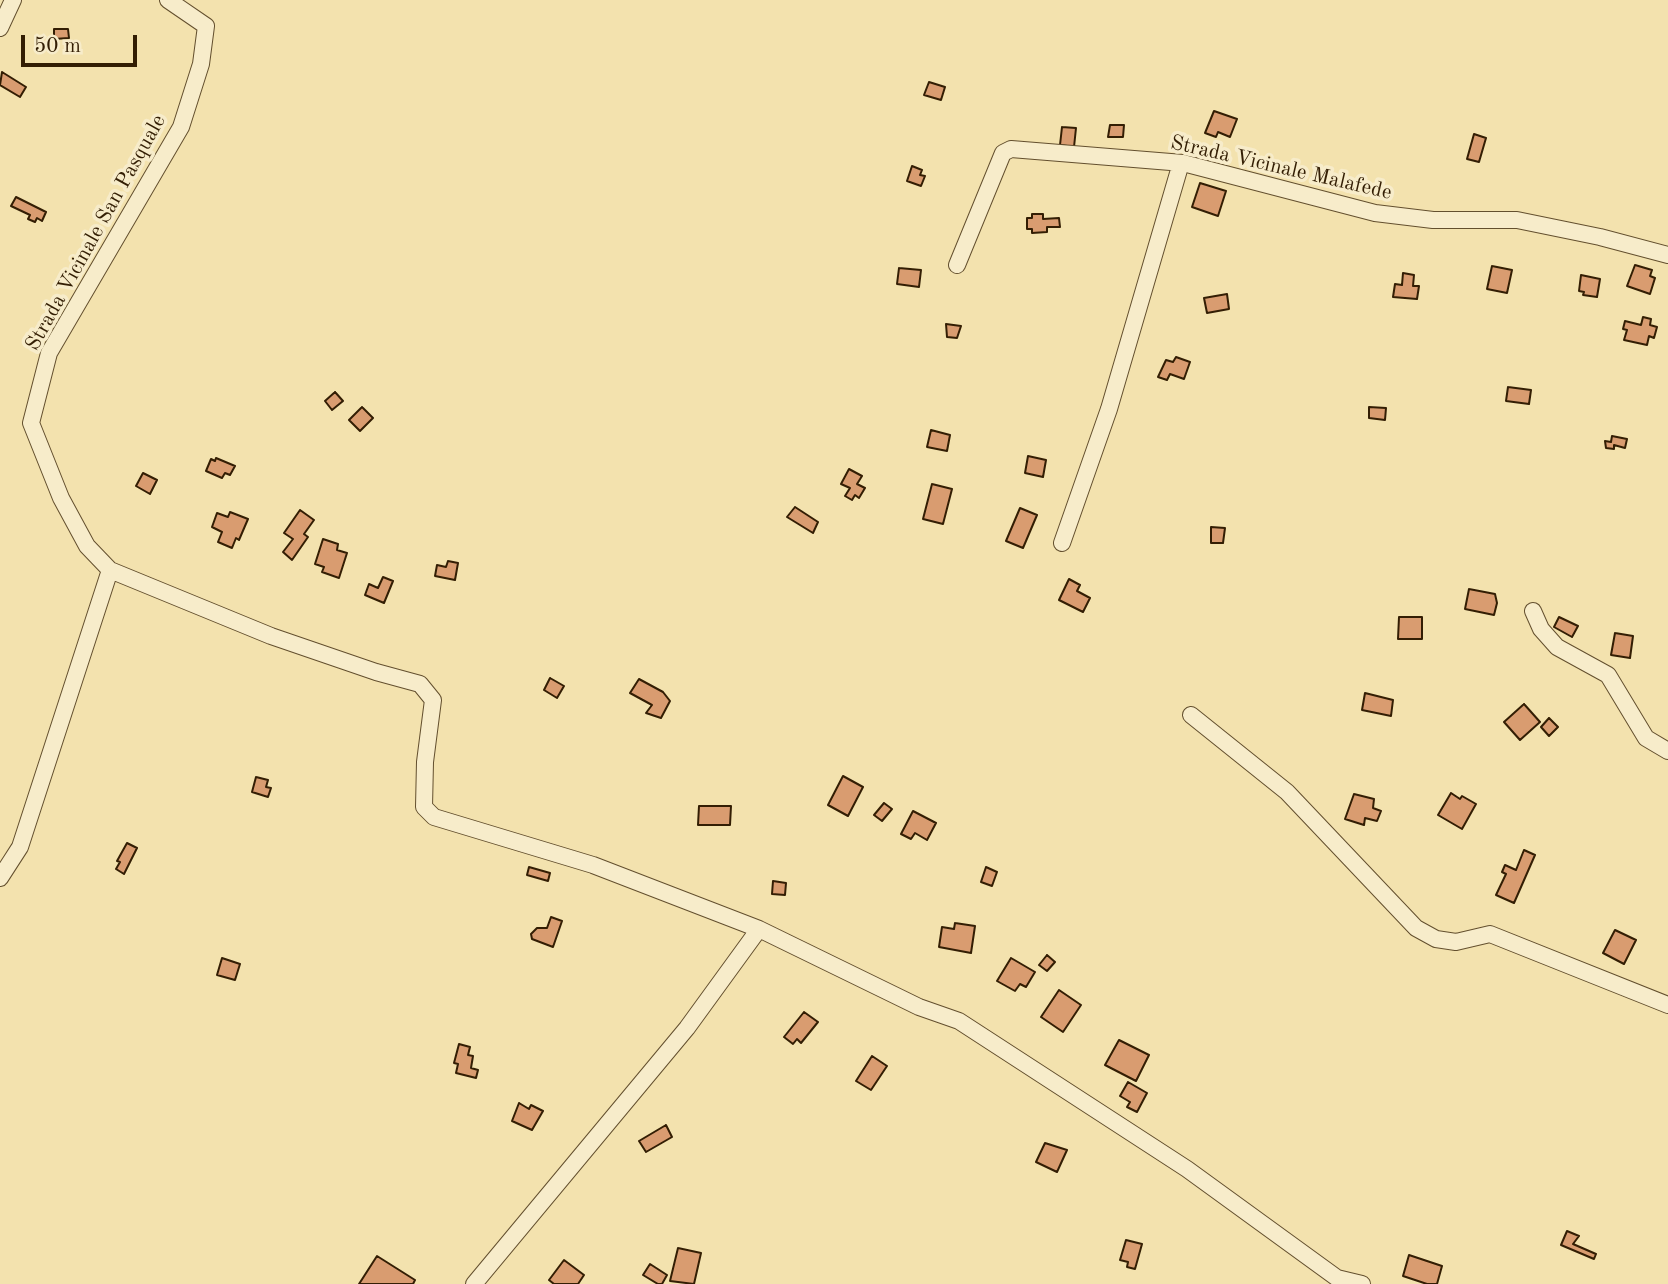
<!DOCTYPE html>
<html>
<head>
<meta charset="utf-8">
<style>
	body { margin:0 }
	#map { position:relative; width:1668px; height:1284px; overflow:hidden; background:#f3e2ae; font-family:"Old Standard TT",serif }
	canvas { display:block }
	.scale { position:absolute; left:21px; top:35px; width:116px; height:32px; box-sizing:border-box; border:4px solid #331e04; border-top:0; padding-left:9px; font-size:21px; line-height:24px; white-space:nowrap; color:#331e04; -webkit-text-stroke:5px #f7ecca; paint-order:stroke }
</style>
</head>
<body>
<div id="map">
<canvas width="1668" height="1284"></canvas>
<div class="scale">50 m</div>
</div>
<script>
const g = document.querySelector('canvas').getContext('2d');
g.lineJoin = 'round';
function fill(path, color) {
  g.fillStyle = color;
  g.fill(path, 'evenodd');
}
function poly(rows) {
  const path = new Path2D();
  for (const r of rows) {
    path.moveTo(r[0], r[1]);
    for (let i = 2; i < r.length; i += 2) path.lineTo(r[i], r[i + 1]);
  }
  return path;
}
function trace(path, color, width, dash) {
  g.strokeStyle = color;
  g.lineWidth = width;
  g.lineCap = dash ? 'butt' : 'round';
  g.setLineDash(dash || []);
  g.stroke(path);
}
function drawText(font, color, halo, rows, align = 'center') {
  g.font = font + ' "Old Standard TT",serif';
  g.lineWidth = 7;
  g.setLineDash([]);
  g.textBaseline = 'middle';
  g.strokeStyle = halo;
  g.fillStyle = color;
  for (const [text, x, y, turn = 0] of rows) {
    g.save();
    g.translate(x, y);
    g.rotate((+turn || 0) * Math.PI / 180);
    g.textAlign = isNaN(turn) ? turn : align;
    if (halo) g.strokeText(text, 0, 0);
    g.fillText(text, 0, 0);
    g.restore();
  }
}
const building = poly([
	[54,29,68,29,69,38,54,39,54,29],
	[2,72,26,87,20,97,0,85,2,72],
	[929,82,945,87,941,100,924,95,929,82],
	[1214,111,1237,119,1230,137,1218,132,1216,137,1205,133,1214,111],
	[1110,125,1124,125,1123,137,1108,137,1110,125],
	[1062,127,1076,128,1074,147,1060,145,1062,127],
	[1474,134,1486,138,1479,162,1467,159,1474,134],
	[912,166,922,170,920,175,925,176,921,186,907,181,912,166],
	[1200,183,1226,191,1218,216,1192,207,1200,183],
	[16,197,46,212,42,221,37,218,35,222,28,219,30,215,11,206,16,197],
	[1032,214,1043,214,1043,219,1059,218,1060,227,1047,227,1047,232,1032,233,1032,229,1027,229,1027,218,1032,218,1032,214],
	[1635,265,1652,270,1650,276,1655,278,1650,294,1627,286,1635,265],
	[1492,266,1512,270,1507,293,1487,289,1492,266],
	[899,268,921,270,919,287,897,284,899,268],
	[1403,273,1414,275,1413,286,1419,286,1417,299,1393,297,1395,284,1402,285,1403,273],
	[1581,275,1600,279,1597,297,1583,295,1584,292,1579,291,1581,275],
	[1227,294,1229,309,1207,313,1204,298,1227,294],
	[1643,317,1651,319,1650,325,1657,327,1654,338,1649,336,1647,345,1624,340,1627,330,1623,329,1625,321,1641,325,1643,317],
	[946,324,961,326,957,338,947,337,946,324],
	[1176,357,1190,362,1184,379,1170,374,1167,380,1158,377,1166,360,1173,362,1176,357],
	[1508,387,1531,390,1529,404,1506,401,1508,387],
	[335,392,343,401,332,410,325,401,335,392],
	[362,407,373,418,360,431,349,420,362,407],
	[1369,407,1386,408,1385,420,1369,418,1369,407],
	[931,430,950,435,947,451,927,447,931,430],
	[1612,436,1627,439,1625,448,1614,445,1614,449,1606,448,1605,441,1611,442,1612,436],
	[1028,456,1046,460,1043,477,1025,473,1028,456],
	[216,458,235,466,230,475,225,473,222,478,206,471,211,459,215,461,216,458],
	[849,469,862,476,857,484,865,488,859,498,855,495,852,500,845,496,850,488,841,484,849,469],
	[143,473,157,480,150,494,136,486,143,473],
	[932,484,952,489,943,524,923,519,932,484],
	[795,507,818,522,813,533,787,517,795,507],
	[1020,508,1037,515,1023,548,1006,541,1020,508],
	[300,510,314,520,304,534,308,537,292,560,283,552,293,539,284,533,300,510],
	[230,512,248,519,239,540,236,538,232,548,218,542,222,532,212,527,217,513,228,517,230,512],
	[1211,527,1225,528,1223,543,1211,543,1211,527],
	[323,539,338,544,337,550,347,553,339,578,322,572,324,567,315,564,323,539],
	[448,561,458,563,455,580,435,576,437,565,446,567,448,561],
	[383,577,393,581,384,603,365,595,369,584,378,588,383,577],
	[1069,579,1080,585,1077,591,1090,598,1083,612,1059,600,1069,579],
	[1469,589,1495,594,1497,603,1494,615,1465,609,1469,589],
	[1399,617,1422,617,1422,639,1398,639,1399,617],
	[1559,617,1578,626,1572,637,1554,627,1559,617],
	[1615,633,1633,636,1630,658,1611,655,1615,633],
	[550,678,564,686,557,698,544,690,550,678],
	[639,679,663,692,670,701,661,718,646,713,652,705,630,693,639,679],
	[1365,693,1393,700,1391,716,1362,710,1365,693],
	[1524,704,1540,722,1520,740,1504,722,1524,704],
	[1549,718,1558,727,1549,736,1541,727,1549,718],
	[843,776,863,787,848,816,828,805,843,776],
	[256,777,268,780,266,787,271,788,268,797,252,792,256,777],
	[1451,793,1460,799,1462,796,1476,804,1462,829,1438,815,1451,793],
	[1354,794,1374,799,1373,808,1381,811,1377,821,1365,818,1364,825,1345,819,1354,794],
	[884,803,892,809,882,821,874,815,884,803],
	[699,806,731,806,730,825,698,825,699,806],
	[913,811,936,823,927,840,915,833,911,839,901,834,913,811],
	[127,843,137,848,124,874,116,869,120,862,117,861,127,843],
	[1524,850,1535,855,1514,903,1496,895,1506,874,1502,872,1505,865,1516,870,1524,850],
	[529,867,550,873,548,881,527,875,529,867],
	[986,867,997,872,992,886,981,882,986,867],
	[773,881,786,883,785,895,772,894,773,881],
	[551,917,562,921,553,947,532,939,531,934,537,928,547,928,551,917],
	[955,923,975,926,971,953,939,947,942,927,954,929,955,923],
	[1615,930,1636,940,1624,964,1603,953,1615,930],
	[1047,955,1055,962,1047,971,1039,965,1047,955],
	[222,958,240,964,235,980,217,975,222,958],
	[1011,958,1035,972,1026,987,1020,984,1015,991,997,981,1011,958],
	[1059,990,1081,1005,1063,1032,1041,1017,1059,990],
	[804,1012,818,1022,801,1043,797,1039,793,1044,784,1037,804,1012],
	[1119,1040,1149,1055,1136,1081,1105,1065,1119,1040],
	[459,1044,470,1047,468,1055,473,1056,471,1068,478,1070,476,1078,456,1073,458,1064,454,1063,459,1044],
	[872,1056,887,1066,871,1090,856,1081,872,1056],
	[1128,1082,1147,1093,1137,1112,1127,1107,1130,1102,1120,1096,1128,1082],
	[519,1103,529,1109,531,1105,543,1111,532,1130,512,1121,519,1103],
	[666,1125,672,1137,646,1152,639,1141,666,1125],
	[1045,1143,1067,1150,1057,1172,1036,1162,1045,1143],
	[1567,1231,1579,1236,1573,1244,1596,1254,1594,1259,1561,1245,1567,1231],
	[1126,1240,1142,1244,1135,1269,1127,1267,1128,1262,1120,1260,1126,1240],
	[678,1248,701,1253,694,1284,670,1281,678,1248],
	[1409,1255,1442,1266,1437,1284,1427,1284,1403,1276,1409,1255],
	[377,1256,415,1280,413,1284,359,1284,377,1256],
	[564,1260,584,1275,578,1284,554,1284,549,1280,564,1260],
	[650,1264,667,1275,662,1284,658,1284,643,1275,650,1264]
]);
fill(building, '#d99c70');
trace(building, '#331e04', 2);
const street = poly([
	[168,0,206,26,201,64,181,127,49,353,31,423,61,498,87,546,110,570,271,636,376,672,420,684,433,700,425,762,424,807,434,817,593,865,759,929,919,1007,959,1021,1187,1169,1337,1278,1362,1284],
	[0,28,13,0],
	[957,265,1003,153,1011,149,1183,163,1375,213,1433,220,1517,220,1600,237,1668,255],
	[1062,543,1109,409,1181,163],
	[1533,611,1541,629,1557,647,1608,675,1646,738,1668,751],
	[1191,715,1287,792,1416,928,1436,939,1456,942,1490,934,1668,1005],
	[0,878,20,847,110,570],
	[474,1284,687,1028,759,929]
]);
trace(street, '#634f2e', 18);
trace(street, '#f7ecca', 16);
drawText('21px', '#331e04', '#f7ecca', [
	["Strada Vicinale Malafede",1281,168,13],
	["Strada Vicinale San Pasquale",96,233,-61]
]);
</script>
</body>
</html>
